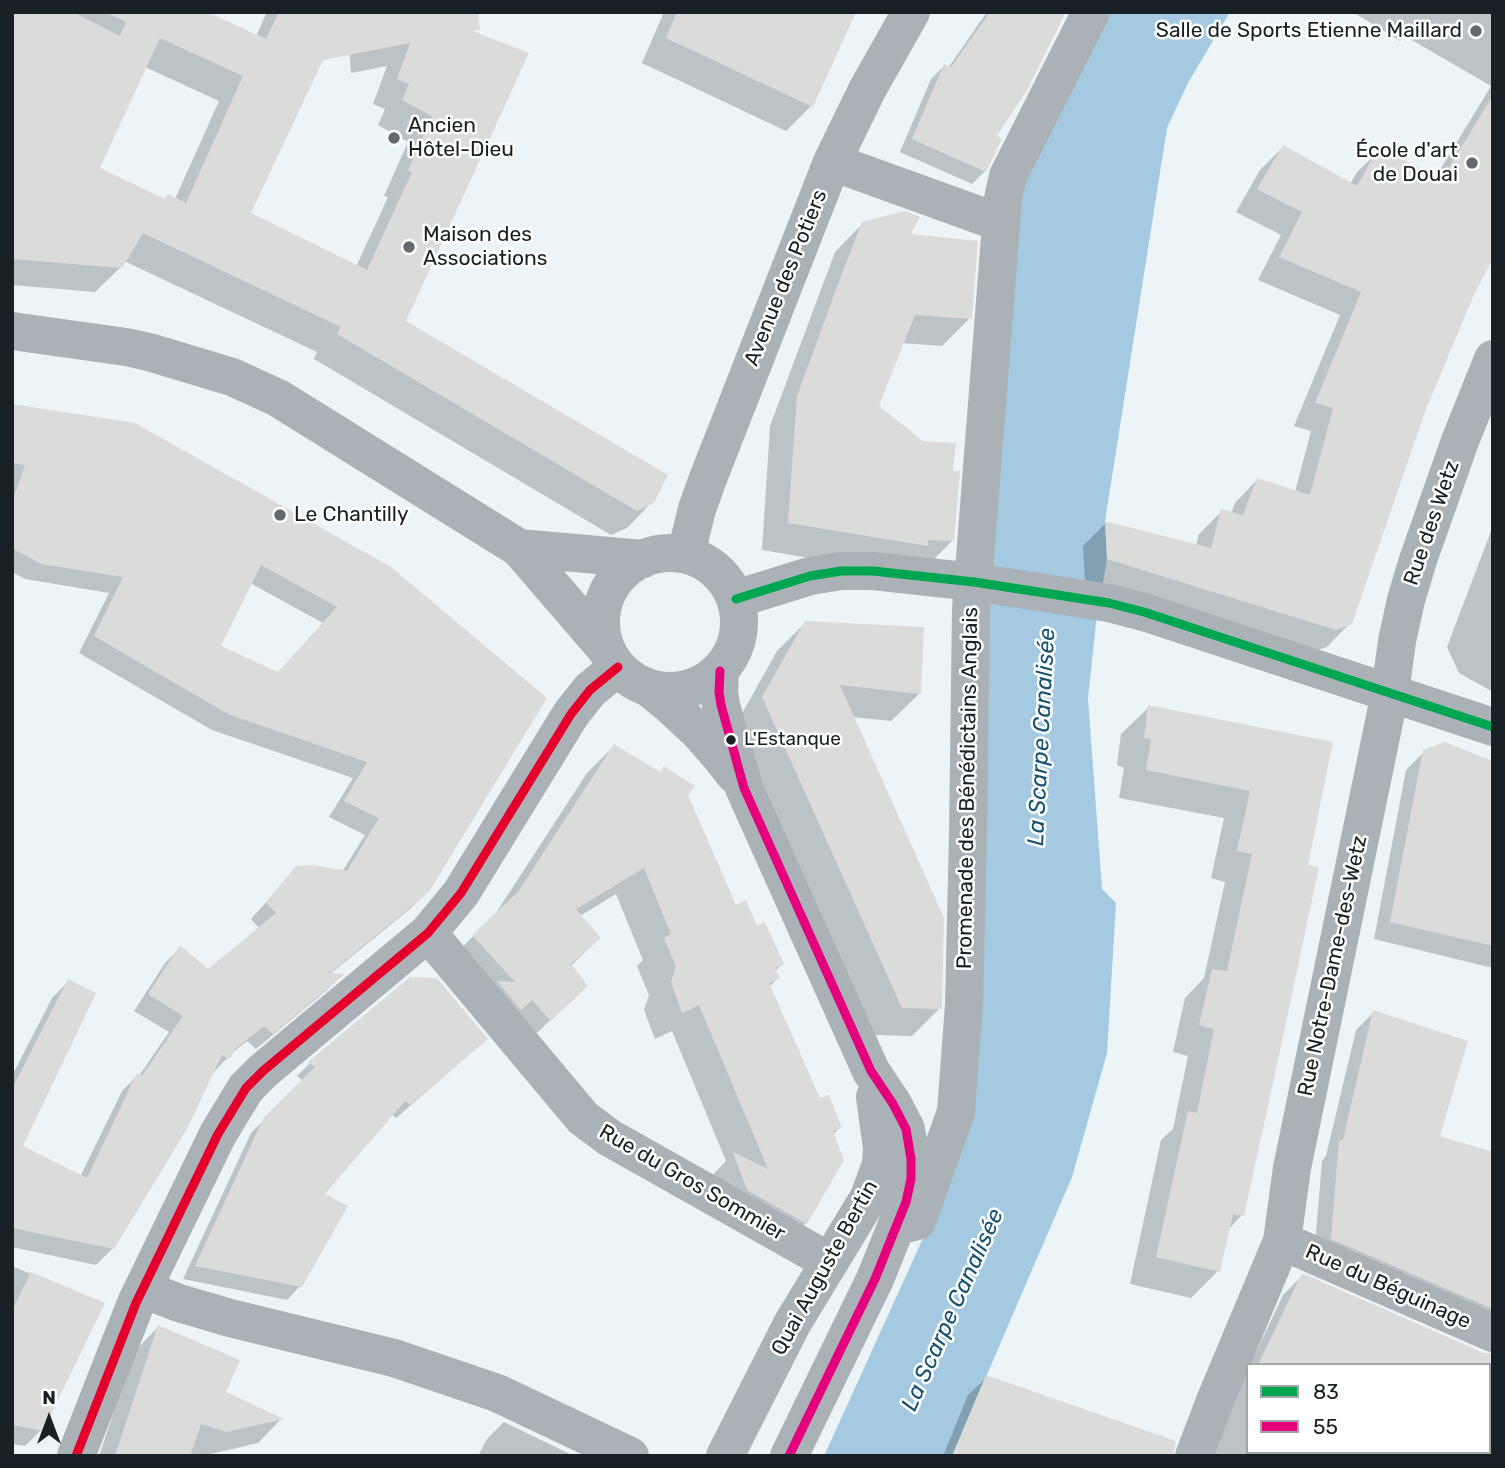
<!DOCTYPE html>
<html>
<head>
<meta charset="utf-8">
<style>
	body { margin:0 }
	#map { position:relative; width:1505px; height:1468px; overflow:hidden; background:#ecf4f8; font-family:Rubik,sans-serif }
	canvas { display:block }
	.frame { position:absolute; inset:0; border:14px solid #172025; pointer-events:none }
	.legend { position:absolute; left:1246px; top:1363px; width:245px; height:91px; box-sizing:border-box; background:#fff; border:2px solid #a2a6a8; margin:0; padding:9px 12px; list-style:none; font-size:21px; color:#172025 }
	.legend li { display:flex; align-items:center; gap:14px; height:35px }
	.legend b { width:35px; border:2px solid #a2a6a8 }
	.north { position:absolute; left:14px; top:1384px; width:70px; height:70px; -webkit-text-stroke:5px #fff; paint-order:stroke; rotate:0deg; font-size:19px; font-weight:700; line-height:28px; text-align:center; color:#172025 }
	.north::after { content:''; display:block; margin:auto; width:24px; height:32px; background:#172025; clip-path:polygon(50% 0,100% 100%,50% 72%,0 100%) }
</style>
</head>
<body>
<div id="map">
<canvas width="1505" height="1468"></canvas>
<div class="frame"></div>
<ul class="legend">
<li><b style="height:9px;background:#00a651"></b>83</li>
<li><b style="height:9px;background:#e5007d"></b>55</li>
</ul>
<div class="north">N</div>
</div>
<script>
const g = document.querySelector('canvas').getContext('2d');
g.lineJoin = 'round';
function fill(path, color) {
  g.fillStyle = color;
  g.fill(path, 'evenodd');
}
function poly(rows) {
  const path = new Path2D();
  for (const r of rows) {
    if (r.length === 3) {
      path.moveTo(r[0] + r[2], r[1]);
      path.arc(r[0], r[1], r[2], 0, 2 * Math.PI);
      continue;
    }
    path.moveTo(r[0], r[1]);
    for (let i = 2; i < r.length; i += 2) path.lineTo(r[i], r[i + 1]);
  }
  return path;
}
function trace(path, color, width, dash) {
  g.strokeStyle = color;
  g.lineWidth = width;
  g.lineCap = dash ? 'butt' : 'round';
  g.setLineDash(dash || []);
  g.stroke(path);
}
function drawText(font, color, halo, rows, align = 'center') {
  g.font = font + ' Rubik,sans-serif';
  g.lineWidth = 5;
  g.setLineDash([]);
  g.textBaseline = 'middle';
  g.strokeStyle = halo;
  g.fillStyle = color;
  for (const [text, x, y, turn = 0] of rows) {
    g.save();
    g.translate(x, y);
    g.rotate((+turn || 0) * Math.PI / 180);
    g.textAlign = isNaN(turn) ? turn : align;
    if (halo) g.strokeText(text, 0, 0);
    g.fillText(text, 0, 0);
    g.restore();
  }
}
fill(poly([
	[1100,12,1230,12,1188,83,1167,128,1105,521,1107,559,1096,623,1088,698,1102,889,1116,903,1107,1053,1072,1177,952,1456,824,1456,950,1179,980,613,1016,187]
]), '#a4c9e0');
fill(poly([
	[12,12,202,12,256,36,267,12,343,12,248,214,356,267,388,197,384,196,408,142,378,125,385,109,373,104,387,66,351,73,346,12,428,15,526,54,404,322,652,502,627,528,611,535,314,359,317,352,124,261,121,267,95,292,12,285],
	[145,67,219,101,175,199,164,201,98,169],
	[664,12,854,12,811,106,786,131,642,63],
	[987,12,1064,12,995,137,985,171,972,184,900,152,931,79,944,66,948,68],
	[1353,12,1493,12,1493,255,1470,299,1423,411,1350,623,1327,647,1312,652,1085,581,1083,546,1106,523,1196,546,1199,534,1222,511,1231,514,1235,503,1257,480,1295,492,1311,431,1294,426,1340,315,1258,280,1281,235,1236,212,1260,170,1283,147,1350,184,1357,172,1380,150,1435,178,1491,86,1405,36,1400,41],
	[863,223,908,235,970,318,942,346,902,343,877,407,922,443,951,473,953,540,925,568,898,573,762,550,770,426,835,252],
	[12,406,391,568,428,891,411,908,329,975,341,975,327,990,256,1049,247,1041,231,1054,211,1075,113,1248,96,1265,12,1247,12,1076,52,998,69,981,21,1147,80,1177,122,1091,138,1075,139,1076,169,1032,134,1011,165,963,181,947,208,972,260,929,251,919,297,868,342,872,365,835,329,817,353,778,212,730,79,653,109,593,25,579,12,572],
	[250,583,323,623,278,674,219,647],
	[1493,526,1493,692,1459,673,1447,647],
	[805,623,919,694,891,721,852,717,940,1008,912,1036,874,1035,735,726,777,651],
	[1149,707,1331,743,1306,866,1242,1215,1227,1231,1218,1271,1191,1298,1130,1284,1161,1140,1173,1129,1188,1056,1173,1052,1185,998,1204,978,1225,882,1211,878,1224,818,1119,798,1124,768,1117,765,1121,734],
	[614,746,686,795,735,907,756,928,782,964,775,971,778,978,769,987,819,1101,840,1127,833,1135,806,1223,779,1250,707,1181,726,1161,672,1031,655,1039,644,1010,649,995,637,966,643,960,616,894,580,916,599,938,570,967,558,1013,523,1046,446,963,494,916,587,773],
	[1424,752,1493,764,1493,968,1374,939,1406,770],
	[1374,1012,1438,1137,1493,1154,1493,1339,1314,1257,1322,1161,1326,1156,1356,1030],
	[472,1052,396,1118,391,1114,322,1195,300,1286,287,1300,183,1279,251,1133,303,1081,297,1076,310,1063],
	[12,1266,102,1304,41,1430,25,1446,12,1444],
	[1302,1276,1484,1355,1493,1356,1493,1456,1207,1456,1248,1369,1248,1452,1489,1452,1489,1365,1250,1365,1283,1295],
	[158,1327,223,1393,281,1419,258,1443,202,1456,99,1456,134,1352],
	[987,1377,1162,1456,943,1456,968,1395],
	[504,1422,574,1456,478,1456,487,1439]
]), '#0003');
fill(poly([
	[12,12,73,12,120,36,126,22,105,12,207,12,266,39,279,12,478,12,480,30,473,31,529,53,406,321,668,475,654,503,637,511,337,334,341,327,143,233,122,268,12,259],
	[160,38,243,76,186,203,168,194,165,199,100,168],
	[410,43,397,79,409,84,402,100,432,116,408,171,412,172,367,270,251,213,323,60],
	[677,12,856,12,813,107,666,38],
	[990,12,1066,12,1027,90,997,136,1002,139,986,172,912,139,944,64,951,67],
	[1493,95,1493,258,1472,299,1425,412,1352,624,1336,630,1107,559,1105,521,1211,548,1221,509,1243,515,1257,478,1310,495,1333,408,1315,403,1361,292,1279,257,1302,212,1257,189,1283,145,1357,186,1379,147,1442,179],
	[905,211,920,217,911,234,978,241,972,319,915,315,879,406,923,441,956,443,953,471,960,471,954,541,928,540,928,546,788,523,797,396,843,271,862,222],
	[12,404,135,423,391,567,547,698,429,892,330,973,345,974,273,1034,264,1026,236,1048,230,1059,222,1055,187,1129,114,1249,12,1228,12,1089,68,979,96,993,23,1146,87,1178,137,1073,142,1076,183,1016,148,994,180,945,208,969,276,913,266,902,296,866,313,865,347,871,379,818,344,801,367,762,228,714,94,636,123,577,41,564,12,548,12,502,25,465,12,463],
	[261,565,337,607,278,672,221,646],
	[805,621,924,627,921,694,840,685,944,918,942,1009,902,1008,762,697],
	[1148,705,1333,742,1308,865,1319,867,1281,1046,1244,1216,1233,1214,1220,1272,1156,1257,1188,1111,1197,1113,1214,1029,1199,1025,1212,969,1227,971,1252,854,1237,851,1250,791,1146,770,1151,740,1144,738],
	[1445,742,1493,761,1493,946,1390,922,1423,750],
	[614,744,660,772,664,766,695,786,688,795,736,905,746,900,757,926,765,922,784,964,775,968,780,978,769,983,820,1098,829,1095,842,1128,833,1131,844,1160,807,1224,747,1190,733,1152,768,1169,699,1005,682,1013,671,982,676,966,664,938,671,934,644,868,576,909,601,938,571,964,588,986,551,1021,532,1000,521,1010,497,981,515,982,472,935,518,892],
	[410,977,437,978,488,1039,410,1105,405,1101,325,1194,348,1206,302,1287,195,1266,264,1117,315,1067,308,1062],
	[1373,1010,1468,1041,1440,1136,1493,1152,1493,1309,1331,1239,1339,1140,1343,1140],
	[31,1272,105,1303,43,1431,12,1425,12,1311],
	[1304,1274,1484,1353,1493,1354,1493,1365,1258,1365,1301,1275],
	[158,1325,240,1360,226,1392,284,1419,226,1432,201,1424,190,1456,115,1456],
	[986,1375,1176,1441,1173,1456,952,1456]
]), '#dbdcda');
trace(poly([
	[832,162,1001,223],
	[12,331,126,347,149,352,232,377,278,398,519,548,606,649],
	[519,548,643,559],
	[670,622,69],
	[686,554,697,509,707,481,832,162,867,90,911,12],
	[736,599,810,576,841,571,873,571,974,582,1109,603,1144,612,1493,727],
	[720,671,719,692,721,705,744,788,871,1071,893,1104,906,1129,911,1159,911,1179,906,1202,875,1279,789,1456],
	[649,688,670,705,698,731,720,756,735,775],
	[428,933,583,1118,610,1138,830,1262],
	[897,1226,917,1221,956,1112,964,1005,968,834,971,609,1003,199,1008,176,1091,12],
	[1282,1241,1493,1333],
	[143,1289,179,1303,230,1318,394,1358,497,1393,630,1456],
	[76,1456,136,1303,218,1134,246,1088,263,1071,288,1050,428,933,461,893,571,714,590,690,618,667],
	[725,1456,792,1324,869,1197,881,1164,882,1148,875,1097],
	[1194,1456,1215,1401,1282,1241,1292,1168,1390,693,1397,641,1406,600,1418,560,1460,441,1493,359]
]), '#aab2b7', 38);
trace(poly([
	[736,599,810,576,841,571,873,571,974,582,1109,603,1144,612,1493,727]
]), '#00a651', 9);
trace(poly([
	[720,671,719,692,721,705,744,788,871,1071,893,1104,906,1129,911,1159,911,1179,906,1202,875,1279,789,1456]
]), '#e5007d', 9);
trace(poly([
	[76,1456,136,1303,218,1134,246,1088,263,1071,288,1050,428,933,461,893,571,714,590,690,618,667]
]), '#e4002b', 9);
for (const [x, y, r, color] of [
	[1476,31,7,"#626a6f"],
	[394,138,7,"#626a6f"],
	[1472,163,7,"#626a6f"],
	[409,247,7,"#626a6f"],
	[280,515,7,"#626a6f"],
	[731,740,6,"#172025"]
]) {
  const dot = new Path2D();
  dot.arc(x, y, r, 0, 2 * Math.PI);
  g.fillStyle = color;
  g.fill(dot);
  trace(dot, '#fff', 2.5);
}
drawText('19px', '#172025', '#fff', [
	["L'Estanque",744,740]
], 'left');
drawText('21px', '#172025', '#fff', [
	["Salle de Sports Etienne Maillard",1462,31,"right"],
	["Ancien",408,126],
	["Hôtel-Dieu",408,150],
	["École d'art",1458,151,"right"],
	["de Douai",1458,175,"right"],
	["Maison des",423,235],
	["Associations",423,259],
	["Le Chantilly",294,515]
], 'left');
drawText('21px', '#172025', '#fff', [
	["Avenue des Potiers",786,278,-68],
	["Rue des Wetz",1432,523,-71],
	["Promenade des Bénédictains Anglais",968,788,-89],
	["Rue Notre-Dame-des-Wetz",1333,966,-78],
	["Rue du Gros Sommier",692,1183,30],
	["Quai Auguste Bertin",825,1268,-61],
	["Rue du Béguinage",1388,1287,24]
]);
drawText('italic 23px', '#165271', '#fff', [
	["La Scarpe Canalisée",1042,737,-87],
	["La Scarpe Canalisée",953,1310,-66]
]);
</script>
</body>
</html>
